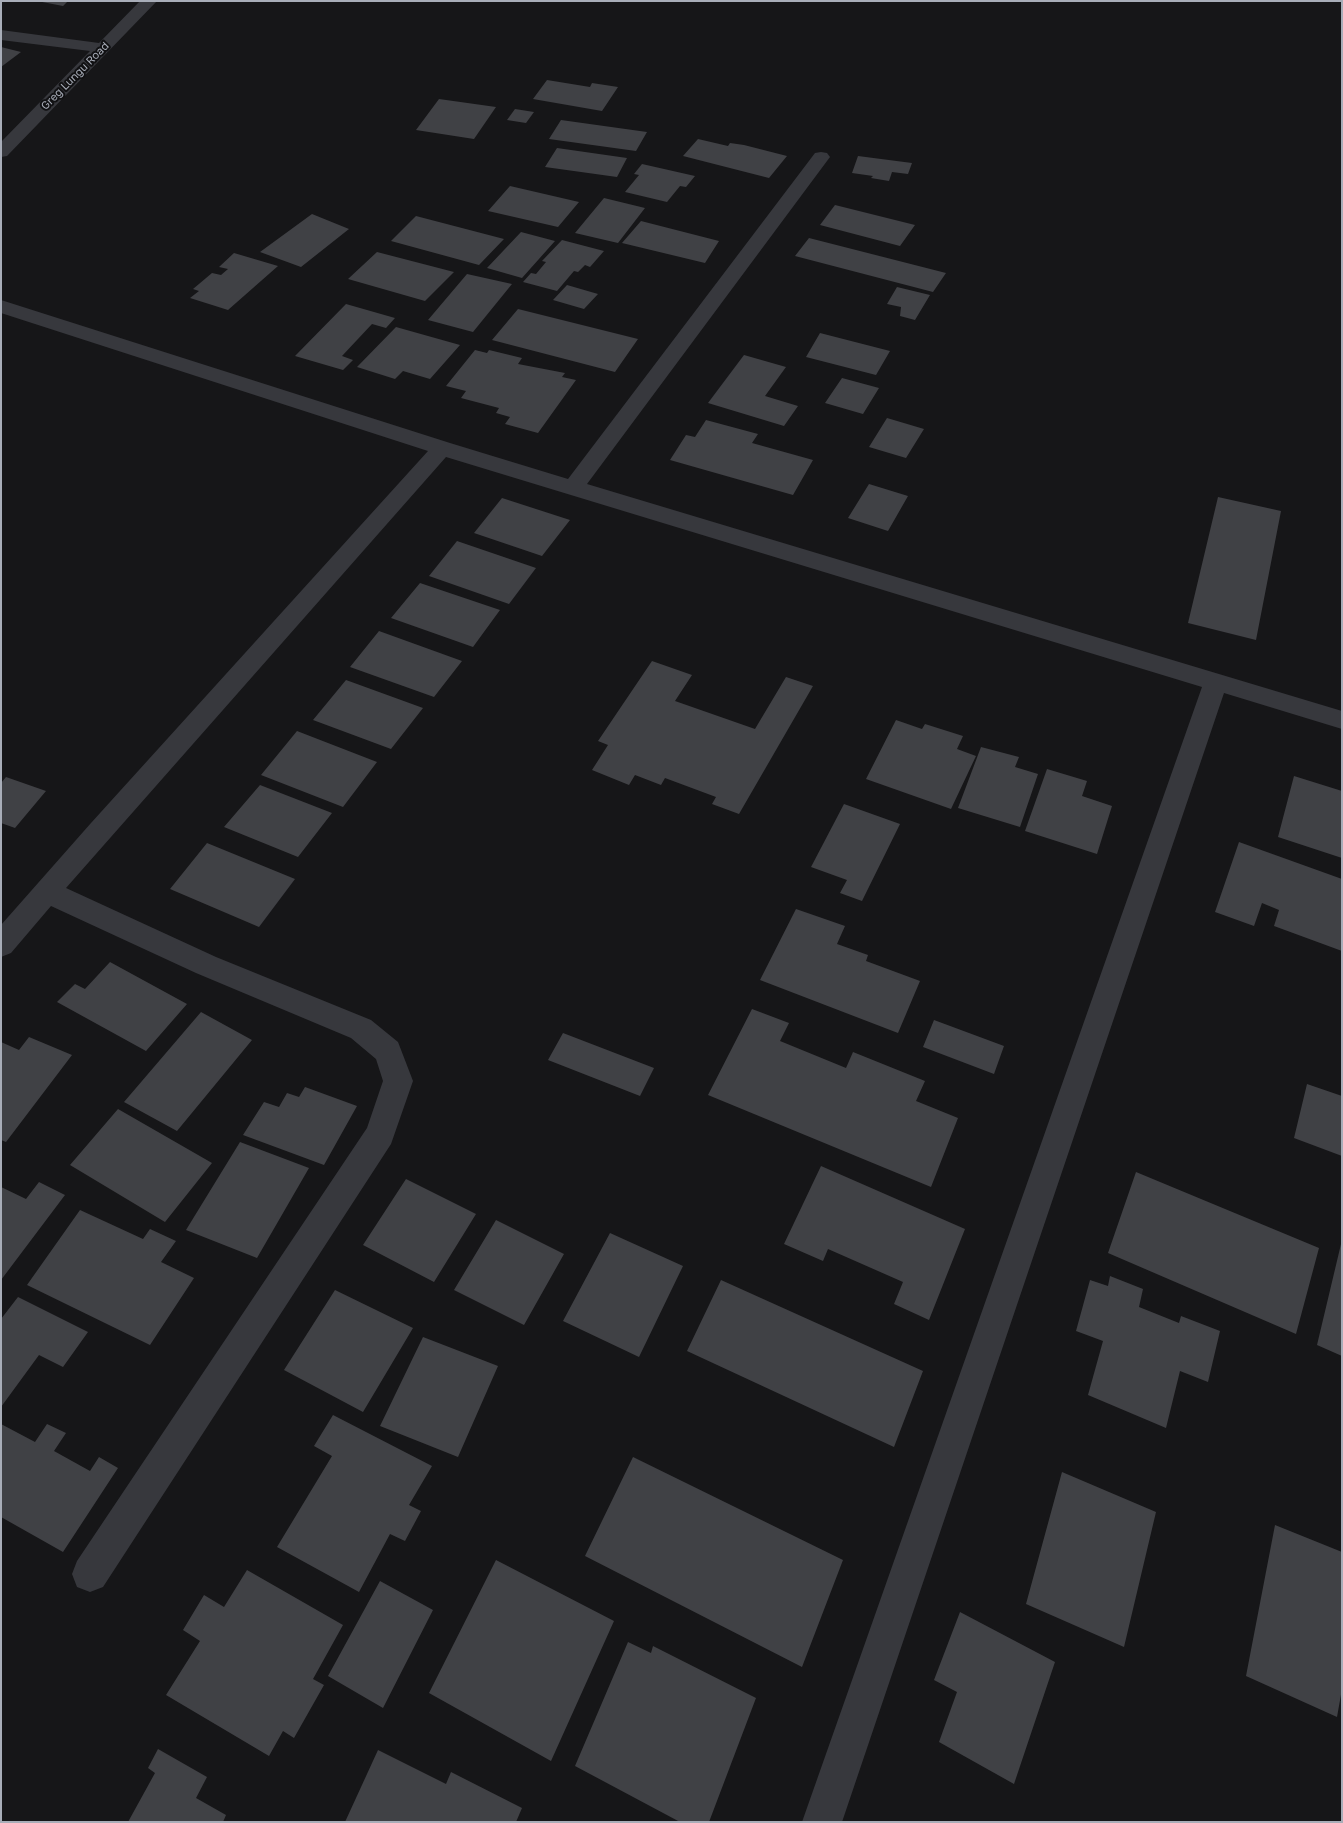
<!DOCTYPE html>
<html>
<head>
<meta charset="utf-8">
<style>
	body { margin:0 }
	#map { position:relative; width:1343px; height:1823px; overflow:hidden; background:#161618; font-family:"Golos Text",sans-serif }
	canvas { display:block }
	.frame { position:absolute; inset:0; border:2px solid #a8adb8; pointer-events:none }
</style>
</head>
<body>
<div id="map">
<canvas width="1343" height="1823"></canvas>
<div class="frame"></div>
</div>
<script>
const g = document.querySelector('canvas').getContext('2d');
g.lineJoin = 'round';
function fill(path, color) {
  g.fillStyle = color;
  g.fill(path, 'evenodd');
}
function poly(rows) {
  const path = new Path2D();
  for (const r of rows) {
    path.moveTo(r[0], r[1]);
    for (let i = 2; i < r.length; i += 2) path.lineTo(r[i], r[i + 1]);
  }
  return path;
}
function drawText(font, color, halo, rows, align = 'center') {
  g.font = font + ' "Golos Text",sans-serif';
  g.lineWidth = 4;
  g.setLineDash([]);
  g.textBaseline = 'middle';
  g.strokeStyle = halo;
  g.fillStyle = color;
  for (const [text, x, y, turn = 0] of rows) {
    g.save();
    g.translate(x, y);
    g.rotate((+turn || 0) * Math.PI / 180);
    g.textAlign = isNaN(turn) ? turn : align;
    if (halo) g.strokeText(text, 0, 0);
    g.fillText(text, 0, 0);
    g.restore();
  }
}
fill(poly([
	[37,1,68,1,63,6],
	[1,47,21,52,1,67],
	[547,80,590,87,592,83,618,87,602,111,533,99],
	[439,99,496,107,474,139,416,130],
	[515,109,534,112,526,123,507,120],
	[561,120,647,132,636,151,549,139],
	[698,139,728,146,730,143,744,145,787,156,769,178,683,156],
	[557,148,627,158,617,177,545,167],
	[858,156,912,163,908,174,892,172,889,181,871,178,873,176,852,173],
	[642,164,695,176,686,187,680,186,667,202,625,192,639,175,634,174],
	[510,186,579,202,558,227,488,211],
	[604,198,645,208,618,243,575,233],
	[835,205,915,225,900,246,820,225],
	[312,214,349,229,301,267,260,252],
	[416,216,504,239,479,265,391,241],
	[641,221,719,241,705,263,622,243],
	[521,232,555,241,522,278,487,268],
	[809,238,946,273,933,292,795,256],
	[562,240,604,251,590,267,585,265,578,272,574,271,557,291,523,282,531,273,536,274,546,262,542,261],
	[377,252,454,272,425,301,348,279],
	[234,253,278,266,228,310,190,298,199,291,193,289,212,273,221,275,228,269,219,267],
	[467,274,512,284,473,332,428,320],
	[567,285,598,294,584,309,553,300],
	[897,287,930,295,915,320,900,316,901,307,887,304],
	[346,304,395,318,386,328,372,324,342,356,353,360,343,370,295,356],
	[518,309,638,339,615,372,492,340],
	[396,327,460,345,430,379,403,371,395,379,357,367],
	[820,333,890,351,876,375,806,357],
	[475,350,487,353,489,350,522,358,518,364,565,373,562,377,576,380,538,433,505,424,510,417,496,413,499,408,461,398,466,391,446,386],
	[744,355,786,367,765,396,798,406,784,426,708,403],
	[842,378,879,388,863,414,825,403],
	[887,418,924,429,906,458,869,447],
	[706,420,758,434,752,443,813,460,793,495,670,460,686,435,695,437],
	[869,484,908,496,888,531,848,518],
	[1218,497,1281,511,1256,640,1188,623],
	[502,498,570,520,542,556,474,533],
	[457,541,536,568,509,604,429,576],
	[420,583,500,610,473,647,391,618],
	[379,631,462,661,434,697,350,667],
	[652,661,692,675,675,701,755,729,786,677,813,686,739,814,712,804,716,797,665,778,661,785,635,775,629,785,592,770,608,745,598,741],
	[346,680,423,708,391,749,313,720],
	[896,720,922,729,925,724,963,736,957,749,976,756,951,809,866,779],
	[297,731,377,762,343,807,261,775],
	[981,747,1019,757,1015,767,1038,774,1020,827,958,808],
	[1047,769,1087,781,1082,796,1112,806,1097,854,1025,831],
	[1294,776,1342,791,1342,858,1278,837],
	[6,777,46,791,15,828,1,823,1,783],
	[260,785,332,813,298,857,224,827],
	[844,804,900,824,862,901,840,893,847,880,811,867],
	[1239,842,1342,879,1342,951,1274,926,1279,910,1262,903,1254,926,1215,912],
	[207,843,295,879,259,927,170,889],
	[796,909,845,926,837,944,868,955,866,961,920,981,898,1033,760,980],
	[110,962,187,1004,146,1051,57,1002,75,984,85,989],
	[752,1009,789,1023,780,1041,846,1068,853,1052,925,1081,916,1101,958,1118,931,1187,708,1095],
	[201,1012,252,1040,177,1131,124,1102],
	[934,1020,1004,1046,994,1074,923,1047],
	[563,1033,654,1068,640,1096,548,1060],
	[29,1037,72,1055,6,1142,1,1140,1,1042,19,1050],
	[1307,1084,1342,1096,1342,1156,1294,1138],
	[305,1087,357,1106,324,1165,243,1135,264,1102,279,1107,287,1093,299,1097],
	[118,1109,212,1163,165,1222,70,1165],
	[240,1142,309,1168,257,1258,186,1230],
	[821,1166,965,1229,929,1320,894,1304,903,1282,828,1249,823,1261,784,1244],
	[1136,1172,1319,1248,1296,1334,1108,1253],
	[406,1179,476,1214,434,1282,363,1245],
	[39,1182,65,1195,1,1280,1,1187,26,1199],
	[80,1210,143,1239,150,1229,176,1241,161,1262,194,1278,150,1345,27,1285],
	[496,1220,564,1254,524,1325,454,1290],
	[610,1233,683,1266,639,1357,563,1321],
	[1341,1244,1342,1244,1342,1356,1317,1345],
	[1110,1276,1143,1289,1139,1307,1179,1323,1181,1316,1220,1331,1208,1382,1180,1371,1166,1428,1088,1395,1103,1341,1076,1331,1090,1280,1108,1286],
	[721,1280,923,1371,894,1447,687,1351],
	[335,1290,413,1328,363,1412,284,1370],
	[18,1297,88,1332,63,1367,39,1355,1,1407,1,1319],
	[423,1337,498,1366,458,1457,380,1426],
	[333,1415,432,1466,409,1505,421,1511,405,1541,390,1534,359,1592,277,1547,332,1456,314,1446],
	[1,1424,35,1442,47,1424,66,1433,54,1451,90,1471,99,1457,118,1468,63,1552,1,1517],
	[633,1457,843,1560,802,1667,585,1556],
	[1062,1472,1156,1512,1124,1647,1026,1604],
	[1275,1525,1342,1552,1342,1689,1337,1717,1246,1676],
	[496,1560,614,1621,551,1761,429,1693],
	[247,1570,343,1625,313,1679,324,1685,294,1738,283,1731,269,1756,166,1695,200,1641,183,1630,204,1595,224,1607],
	[380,1581,433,1610,383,1708,328,1676],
	[960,1612,1055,1662,1014,1784,939,1742,957,1692,934,1680],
	[628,1642,651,1653,653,1646,756,1698,709,1822,680,1822,575,1766],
	[158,1749,207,1777,196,1798,226,1815,223,1822,128,1822,155,1773,148,1768],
	[378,1750,446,1784,451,1772,522,1808,516,1822,345,1822]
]), '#404145');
fill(poly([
	[140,1,157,1,7,156,1,157,1,142,90,51,1,40,1,30,99,43,140,1],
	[821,152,827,153,830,157,827,161,587,484,1342,711,1342,729,1224,693,842,1822,802,1822,1202,687,446,457,66,888,216,957,371,1020,398,1042,413,1081,391,1144,103,1587,90,1592,77,1587,72,1574,77,1561,367,1128,383,1081,376,1059,351,1038,196,973,51,906,11,953,1,957,1,925,91,823,428,451,1,313,1,300,450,443,568,479,815,153,821,152]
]), '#37383d');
drawText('11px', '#a8adb8', '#111113', [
	["Greg Lungu Road",75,76,-45]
]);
</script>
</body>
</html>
